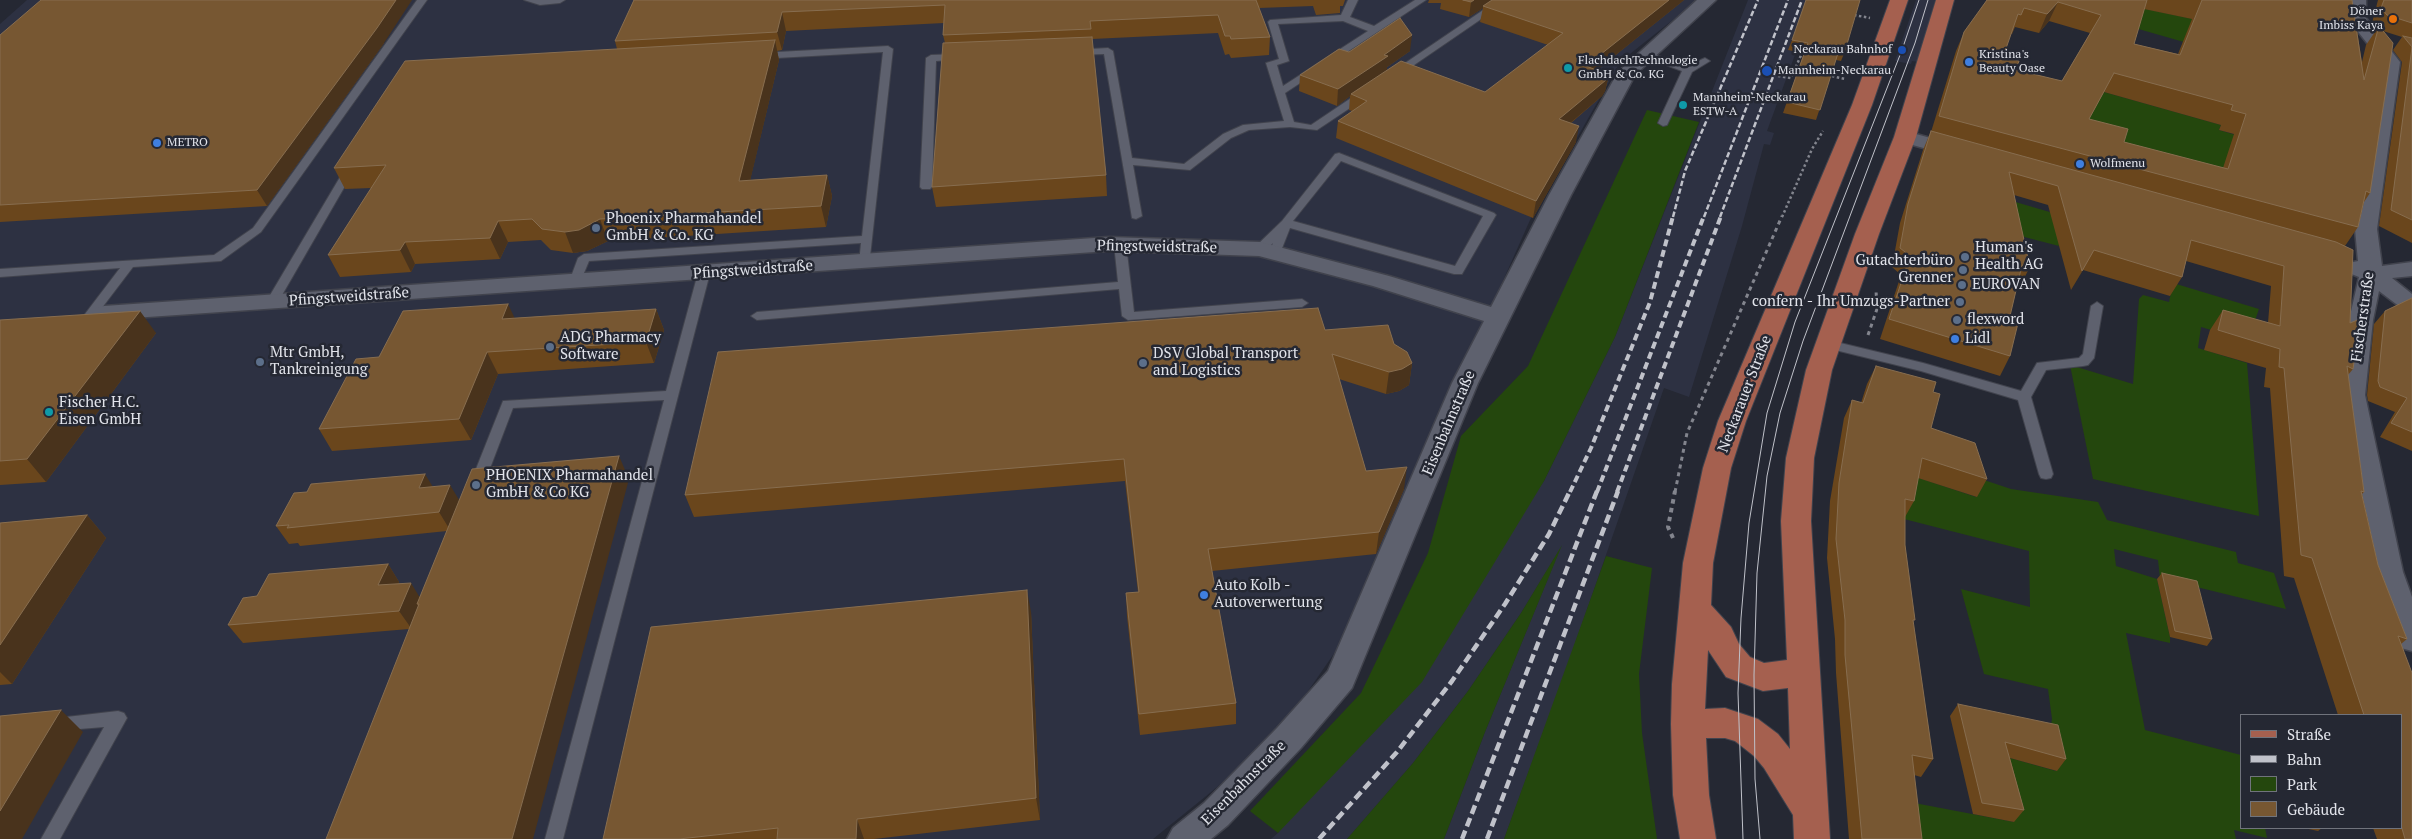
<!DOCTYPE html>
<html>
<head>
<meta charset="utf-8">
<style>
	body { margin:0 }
	#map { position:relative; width:2412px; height:839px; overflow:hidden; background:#252833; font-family:"PT Serif",serif }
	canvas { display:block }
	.legend { position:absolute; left:2240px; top:714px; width:162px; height:115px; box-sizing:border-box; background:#252833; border:1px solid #70737c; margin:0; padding:6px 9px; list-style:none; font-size:15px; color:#e1e3ea }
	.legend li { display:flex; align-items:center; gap:10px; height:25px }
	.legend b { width:25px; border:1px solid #70737c }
</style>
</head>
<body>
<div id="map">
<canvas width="2412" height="839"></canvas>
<ul class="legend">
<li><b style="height:6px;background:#a5604f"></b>Straße</li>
<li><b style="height:6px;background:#c0c2ca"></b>Bahn</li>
<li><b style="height:14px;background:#24470d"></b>Park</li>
<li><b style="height:14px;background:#775732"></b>Gebäude</li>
</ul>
</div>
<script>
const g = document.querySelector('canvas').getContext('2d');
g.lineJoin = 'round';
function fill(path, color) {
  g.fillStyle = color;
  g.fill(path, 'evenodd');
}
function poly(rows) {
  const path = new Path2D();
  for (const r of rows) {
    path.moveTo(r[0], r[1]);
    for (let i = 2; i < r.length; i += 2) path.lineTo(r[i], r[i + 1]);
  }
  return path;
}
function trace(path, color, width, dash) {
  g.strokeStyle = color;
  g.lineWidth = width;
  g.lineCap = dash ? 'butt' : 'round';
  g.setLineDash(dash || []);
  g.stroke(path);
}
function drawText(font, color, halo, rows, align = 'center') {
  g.font = font + ' "PT Serif",serif';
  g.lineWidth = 5;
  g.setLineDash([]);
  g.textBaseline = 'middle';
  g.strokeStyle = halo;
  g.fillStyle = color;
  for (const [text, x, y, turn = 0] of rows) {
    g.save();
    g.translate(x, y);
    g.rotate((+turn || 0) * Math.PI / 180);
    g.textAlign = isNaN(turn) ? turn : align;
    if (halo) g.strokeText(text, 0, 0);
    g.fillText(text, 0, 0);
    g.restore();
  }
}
fill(poly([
	[27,0,1698,0,1621,61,1530,220,1344,639,1282,729,1216,788,1153,839,0,839,0,24],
	[1748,0,1809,0,1807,54,1796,52,1767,131,1774,133,1770,145,1764,144,1742,226,1689,397,1664,388,1565,673,1504,839,1444,839,1485,732,1560,549,1521,613,1468,691,1413,763,1347,839,1271,839,1278,833,1544,481,1615,337],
	[1916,0,1935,0,1918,62,1912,61,1911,64,1895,61]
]), '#2d3142');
fill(poly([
	[2141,8,2212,23,2278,69,2135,28],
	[2104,92,2221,125,2219,130,2242,137,2217,187,2082,125],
	[1647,110,1699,122,1615,337,1544,481,1422,682,1278,833,1250,811,1361,693,1428,553,1461,436,1528,366],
	[1971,189,2060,215,2059,246,2009,233],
	[2173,283,2259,309,2248,341,2201,327,2198,348,2247,363,2259,516,2093,479,2070,365,2133,384,2139,299,2143,295,2169,302],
	[1969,475,2011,489,2098,502,2107,520,2236,552,2238,563,2274,573,2286,609,2160,578,2158,560,2114,549,2116,566,2157,579,2170,637,2170,643,2126,633,2145,730,2241,755,2241,828,2265,828,2267,838,2234,830,2236,839,1908,839,1904,801,2014,822,1996,754,2056,771,2049,738,2052,719,2048,689,1984,674,1961,589,2030,607,2029,551,1904,519,1913,476,1976,497],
	[1562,545,1485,732,1444,839,1347,839,1413,763,1468,691,1521,613],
	[1606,556,1652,568,1639,674,1642,733,1657,839,1504,839]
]), '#24470d');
const lane = poly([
	[417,0,427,0,261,232,221,261,133,267,95,317,91,318,85,314,120,268,0,277,0,269,214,255,253,228,417,0],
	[524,0,565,0,560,3,540,5,524,0],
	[1348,0,1358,0,1350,17,1374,26,1415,0,1426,0,1285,93,1294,122,1311,125,1360,92,1368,92,1368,96,1317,130,1290,127,1249,130,1231,138,1190,170,1133,165,1142,216,1136,219,1132,218,1104,54,1075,55,1072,54,1072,50,1108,48,1113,51,1132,158,1184,164,1223,134,1243,125,1284,121,1266,63,1279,59,1268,22,1270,20,1341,15,1348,0],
	[1343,21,1368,31,1283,86,1277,65,1289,61,1278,24,1343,21],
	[1498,0,1509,0,1398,76,1392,76,1392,72,1498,0],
	[888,46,893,49,869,266,861,266,859,263,861,243,589,261,579,285,571,285,569,282,578,258,584,254,862,236,883,52,759,59,754,56,759,53,888,46],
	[1645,51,1687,66,1705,58,1710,61,1692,72,1667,125,1663,126,1658,123,1682,71,1642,56,1642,52,1645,51],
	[959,54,962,55,962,59,936,61,932,187,930,189,922,189,920,187,926,58,931,55,959,54],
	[1339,153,1494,213,1496,215,1462,274,1454,274,1290,228,1279,256,1275,257,1269,253,1273,243,1264,252,1256,252,1254,249,1256,246,1282,221,1335,154,1339,153],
	[1341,161,1483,216,1455,266,1293,221,1341,161],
	[351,164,356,167,278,302,276,305,268,305,266,302,346,167,351,164],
	[1120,240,1126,244,1134,312,1302,299,1308,303,1302,307,1128,320,1122,316,1119,289,757,320,751,316,757,312,1118,282,1114,244,1120,240],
	[704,269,710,273,563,839,545,839,664,400,513,408,484,484,482,488,477,489,472,488,470,484,503,401,666,391,698,273,704,269],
	[2097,302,2103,306,2094,358,2088,365,2083,366,2046,370,2031,397,2053,474,2051,478,2046,479,2041,478,2039,474,2018,400,1921,371,1823,347,1822,344,1828,340,1923,363,2021,391,2037,363,2079,358,2083,354,2091,306,2097,302],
	[118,711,124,713,127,718,60,839,41,839,104,727,55,731,49,729,46,724,49,719,118,711]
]);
const street = poly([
	[1697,0,1716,0,1635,75,1571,195,1478,383,1352,688,1301,748,1228,825,1211,839,1167,839,1173,828,1204,803,1277,728,1328,671,1452,383,1484,321,1373,286,1259,256,1109,251,104,320,96,318,92,313,96,308,104,306,1109,237,1260,242,1389,276,1491,307,1549,195,1618,72,1697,0],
	[2348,0,2366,0,2366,18,2400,62,2377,229,2382,266,2412,262,2412,276,2392,278,2412,294,2412,312,2404,310,2379,291,2373,320,2365,395,2403,572,2412,597,2412,651,2401,648,2397,639,2373,572,2339,395,2349,320,2359,277,2349,273,2345,268,2349,263,2358,261,2355,229,2382,62,2348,19,2348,0],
	[1905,131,1967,148,1970,152,1967,156,1960,158,1898,141,1895,137,1898,133,1905,131]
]);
const primary = poly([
	[1890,0,1908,0,1872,105,1746,421,1731,468,1713,563,1711,605,1731,627,1739,644,1750,657,1764,663,1787,660,1781,521,1786,458,1806,370,1855,234,1894,137,1936,0,1954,0,1916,137,1879,234,1832,370,1814,458,1811,521,1830,839,1794,839,1793,815,1764,768,1754,756,1735,741,1725,738,1706,738,1709,795,1716,839,1680,839,1673,795,1671,724,1672,684,1683,563,1703,468,1718,421,1852,105,1890,0],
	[1708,650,1726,677,1763,691,1788,688,1790,749,1778,734,1758,719,1725,708,1705,709,1708,650]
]);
trace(lane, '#41434d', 2);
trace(street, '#41434d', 3);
trace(primary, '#41434d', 2);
trace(poly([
	[1854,15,1870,18],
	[1827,75,1845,79],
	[1778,76,1791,78,1802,53],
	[1782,217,1812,149,1823,131]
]), '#83858e', 2.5, [2.5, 2.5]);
trace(poly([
	[1868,335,1877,309,1876,290],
	[1675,492,1687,433,1782,216]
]), '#83858e', 3, [4, 4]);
trace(poly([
	[1673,538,1668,527,1675,491]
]), '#83858e', 4, [4.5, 4.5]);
fill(lane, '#5e616e');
fill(street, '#5e616e');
fill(primary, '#a5604f');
trace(poly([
	[1743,839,1738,693,1741,618,1749,523,1767,413,1795,322,1902,50,1919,0],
	[1760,839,1755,779,1754,675,1757,573,1767,476,1780,413,1803,341,1915,43,1928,0]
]), '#c0c2ca', 1);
trace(poly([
	[1673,217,1685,171,1758,0],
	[1704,217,1788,0],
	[1720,217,1802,0]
]), '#c0c2ca', 2.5, [5.5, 2.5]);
trace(poly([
	[1570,492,1591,448,1650,302,1673,216],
	[1597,492,1704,216],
	[1617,492,1721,216]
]), '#c0c2ca', 4, [7, 4]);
trace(poly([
	[1319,839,1397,752,1452,681,1505,604,1549,534,1570,491],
	[1462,839,1597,491],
	[1487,839,1618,491]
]), '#c0c2ca', 4.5, [9, 4.5]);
fill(poly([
	[634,0,1345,0,1343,6,1340,6,1340,13,1316,15,1313,6,1259,8,1270,37,1269,55,1231,58,1229,54,1225,55,1218,33,1092,39,1106,175,1107,196,936,207,932,187,945,43,943,35,944,23,786,31,782,50,777,51,779,60,750,180,827,175,832,196,826,227,608,241,587,251,573,253,551,250,541,240,508,242,500,259,415,264,411,272,340,277,328,255,371,188,345,189,334,168,617,49,615,41],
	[1429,0,1684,0,1597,70,1609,75,1605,91,1602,96,1571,123,1576,142,1533,218,1336,138,1338,121,1352,111,1349,110,1350,96,1337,106,1299,91,1300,75,1349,52,1410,51,1387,67,1387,70,1485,92,1548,45,1480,22,1483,8,1469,17,1440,9,1441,3,1428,3],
	[1987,0,2352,0,2362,62,2366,45,2377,29,2372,23,2378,0,2412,0,2412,243,2379,226,2402,62,2393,50,2402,37,2383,31,2370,193,2364,202,2358,227,2345,246,2353,369,2348,375,2364,492,2362,494,2378,565,2407,639,2401,644,2412,839,2377,839,2373,828,2401,828,2401,715,2338,715,2294,578,2284,576,2270,388,2264,387,2266,368,2204,350,2210,330,2223,310,2268,323,2271,286,2186,261,2182,277,2170,296,2083,270,2071,290,2048,205,2014,195,2030,267,2020,286,2017,285,2010,316,2010,356,2000,376,1880,339,1901,275,1892,267,1900,223,1923,150,1931,131,1931,132,1956,51,1964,32],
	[2144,9,2192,19,2178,54,2134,44],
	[2049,21,2090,33,2062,81,2016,70,2003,57,2011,34,2012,34,2015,27,2039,33],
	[2104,92,2221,125,2219,130,2234,134,2223,168,2124,142,2089,119],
	[0,35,384,43,267,206,0,222],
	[1792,40,1845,51,1841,61,1836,60,1816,120,1783,113,1804,53,1788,50],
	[2412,298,2412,451,2380,437,2395,412,2368,401,2367,395,2374,324,2385,311],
	[656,309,664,330,654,363,498,374,471,440,332,451,319,429,515,318],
	[0,320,156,333,46,482,0,485],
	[1325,330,1394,344,1412,363,1409,385,1399,391,1386,394,1339,379,1366,471,1404,489,1376,554,1212,571,1236,703,1236,724,1140,735,1127,616,1126,593,1138,592,1125,481,694,517,685,495],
	[1876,366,1933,392,1931,428,1987,479,1977,497,1918,478,1914,501,1905,517,1905,545,1913,623,1933,759,1921,777,1914,775,1922,839,1849,839,1836,673,1835,639,1827,558,1830,501,1844,418,1852,400,1861,403,1867,384],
	[629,479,409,629,243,643,228,625,257,596,388,564,399,582,398,584,420,597,447,531,300,546,298,543,289,544,276,526,433,487,459,501],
	[87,515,106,538,12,684,0,685,0,523],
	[2162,573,2212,639,2207,646,2170,637,2157,579],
	[1031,612,1040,820,874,839,603,839],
	[1958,704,2066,759,2057,771,2010,758,2024,810,2014,822,1973,814,1950,716],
	[2304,828,2322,828,2318,831]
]), '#6a461c');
fill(poly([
	[396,0,412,0,384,43,267,206,257,190],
	[1474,0,1495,0,1483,6,1483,8,1469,17,1471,2],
	[1669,0,1684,0,1582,82,1586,66],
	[2058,2,2049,21,2039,33,2047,14],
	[782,12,786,31,782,50,777,32],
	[1412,35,1410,51,1387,67,1387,72,1351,94,1350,96,1337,106,1338,89,1384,55],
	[775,40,779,60,745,202,739,181],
	[1609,75,1605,91,1602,96,1556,135,1559,119],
	[1579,126,1576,142,1533,218,1536,201],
	[827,175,832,196,826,227,821,206],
	[600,219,608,241,587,251,573,253,565,232],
	[498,221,508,242,500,259,490,238],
	[405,242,415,264,411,272,400,250],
	[508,304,518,325,502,319],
	[656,309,664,330,654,363,646,342],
	[140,311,156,333,46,482,27,459],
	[487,352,498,374,471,440,459,419],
	[1412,363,1409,385,1399,391,1386,394,1389,372],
	[619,456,629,479,533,839,512,839],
	[1407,467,1404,489,1376,554,1379,532],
	[425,474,436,492,419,488],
	[450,485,461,503,450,530,439,512],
	[87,515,106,538,12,684,0,672,0,645],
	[388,564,399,582,390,603,378,585],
	[411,583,422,601,417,604,419,608,411,628,399,611],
	[1027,590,1031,612,1040,820,1036,798],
	[61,710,83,732,22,839,0,839,0,811],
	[857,819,864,839,856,839]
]), '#49331c');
const building = poly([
	[41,0,396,0,377,28,257,190,0,205,0,35,41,0],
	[634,0,1256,0,1270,37,1231,39,1230,36,1225,36,1218,15,1090,21,1091,29,943,35,945,5,782,12,777,32,615,41,634,0],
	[1463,0,1474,0,1471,2,1463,0],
	[1492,0,1669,0,1586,66,1609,75,1606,80,1559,119,1579,126,1536,201,1338,121,1367,101,1351,94,1401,61,1485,92,1563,33,1483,6,1492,0],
	[1806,0,1860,0,1845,51,1839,50,1820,110,1787,102,1808,43,1792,40,1806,0],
	[1987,0,2147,0,2134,44,2180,55,2202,0,2352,0,2364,80,2379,26,2393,43,2370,193,2366,191,2358,227,1939,116,1964,32,1987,0],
	[2058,2,2101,15,2062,81,2016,70,2019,61,2003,57,2018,14,2021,15,2024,8,2047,14,2058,2],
	[2114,73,2233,105,2231,110,2246,114,2228,169,2124,142,2128,129,2089,119,2114,73],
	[2384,0,2412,0,2412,23,2387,15,2381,8,2384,0],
	[1400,18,1412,35,1384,55,1388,56,1338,89,1300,75,1339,49,1349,52,1400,18],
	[2403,36,2412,38,2412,220,2391,210,2412,47,2403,36],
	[1092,37,1106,175,932,187,943,43,1092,37],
	[775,40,739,181,827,175,821,206,600,219,579,230,565,232,542,229,532,219,498,221,490,238,405,242,400,250,328,255,386,165,334,168,405,61,775,40],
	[1931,131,2336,242,2353,250,2350,323,2360,319,2353,369,2347,366,2364,492,2361,491,2378,565,2407,639,2398,636,2412,673,2412,839,2405,839,2401,825,2401,715,2364,715,2312,558,2301,555,2284,368,2279,367,2280,349,2218,330,2223,310,2280,326,2284,266,2191,240,2182,277,2094,250,2082,271,2058,186,2009,172,2030,267,2022,265,2010,316,2019,319,2010,356,1889,319,1910,256,1900,248,1908,204,1931,131],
	[2412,298,2412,432,2391,423,2407,398,2380,387,2378,381,2385,311,2412,298],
	[508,304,502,319,656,309,646,342,487,352,459,419,319,429,356,359,379,357,403,311,508,304],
	[1318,308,1325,330,1388,325,1394,344,1407,352,1412,363,1402,369,1389,372,1332,354,1366,471,1407,467,1379,532,1208,549,1236,703,1139,714,1126,593,1139,592,1124,459,685,495,718,352,1318,308],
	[140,311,27,459,0,461,0,320,140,311],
	[1876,366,1936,382,1933,392,1940,394,1931,428,1975,443,1987,479,1922,458,1914,501,1905,499,1905,545,1915,620,1913,620,1933,759,1912,755,1922,839,1862,839,1845,655,1845,620,1836,539,1839,483,1852,400,1863,403,1876,366],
	[619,456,512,839,326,839,419,604,417,604,472,469,619,456],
	[425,474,419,488,450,485,439,512,287,528,289,525,276,526,294,493,307,492,311,484,425,474],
	[87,515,0,645,0,523,87,515],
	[388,564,378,585,411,583,399,611,228,625,243,598,257,596,269,574,388,564],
	[2162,573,2197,581,2212,639,2175,631,2162,573],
	[1027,590,1036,798,857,819,856,839,777,839,778,828,679,839,603,839,651,627,1027,590],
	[1958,704,2058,725,2066,759,2005,742,2024,810,1982,803,1958,704],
	[61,710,0,811,0,716,61,710]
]);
fill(building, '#775732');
trace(building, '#876d4f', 1);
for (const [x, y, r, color] of [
	[2393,19,5,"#e8710a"],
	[1902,50,5,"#1a4fb4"],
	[1969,62,5,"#3f7fe0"],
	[1568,68,5,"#0f9aa8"],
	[1767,71,6,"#1a4fb4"],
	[1683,105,5,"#0f9aa8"],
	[157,143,5,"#3f7fe0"],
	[2080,164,5,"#3f7fe0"],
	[596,228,5,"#5c6f8a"],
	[1965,257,5,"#5c6f8a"],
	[1963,270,5,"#5c6f8a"],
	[1962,285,5,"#5c6f8a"],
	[1960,302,5,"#5c6f8a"],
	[1957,320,5,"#5c6f8a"],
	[1955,339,5,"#3f7fe0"],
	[550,347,5,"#5c6f8a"],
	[260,362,5,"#5c6f8a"],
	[1143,363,5,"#5c6f8a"],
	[49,412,5,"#0f9aa8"],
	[476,485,5,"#5c6f8a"],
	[1204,595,5,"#3f7fe0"]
]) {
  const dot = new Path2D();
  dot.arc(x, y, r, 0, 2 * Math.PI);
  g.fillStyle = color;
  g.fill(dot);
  trace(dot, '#252833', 2);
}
drawText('12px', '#e1e3ea', '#252833', [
	["Döner",2383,12,"right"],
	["Imbiss Kaya",2383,26,"right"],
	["Neckarau Bahnhof",1892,50,"right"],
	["Kristina's",1979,55],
	["Beauty Oase",1979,69],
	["FlachdachTechnologie",1578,61],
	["GmbH & Co. KG",1578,75],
	["Mannheim-Neckarau",1778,71],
	["Mannheim-Neckarau",1693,98],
	["ESTW-A",1693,112],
	["METRO",167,143],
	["Wolfmenu",2090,164]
], 'left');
drawText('15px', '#e1e3ea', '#252833', [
	["Phoenix Pharmahandel",606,219],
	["GmbH & Co. KG",606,236],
	["Human's",1975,248],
	["Health AG",1975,265],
	["Gutachterbüro",1953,261,"right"],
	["Grenner",1953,278,"right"],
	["EUROVAN",1972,285],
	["confern - Ihr Umzugs-Partner",1950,302,"right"],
	["flexword",1967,320],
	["ADG Pharmacy",560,338],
	["Software",560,355],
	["Lidl",1965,339],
	["Mtr GmbH,",270,353],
	["Tankreinigung",270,370],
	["DSV Global Transport",1153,354],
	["and Logistics",1153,371],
	["Fischer H.C.",59,403],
	["Eisen GmbH",59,420],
	["PHOENIX Pharmahandel",486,476],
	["GmbH & Co KG",486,493],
	["Auto Kolb -",1214,586],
	["Autoverwertung",1214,603]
], 'left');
drawText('15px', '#e1e3ea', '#252833', [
	["Pfingstweidstraße",1157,247,1],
	["Pfingstweidstraße",753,270,-4],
	["Pfingstweidstraße",349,297,-4],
	["Fischerstraße",2363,317,-82],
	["Neckarauer Straße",1745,394,-69],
	["Eisenbahnstraße",1449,423,-67],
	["Eisenbahnstraße",1244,783,-45]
]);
</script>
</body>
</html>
